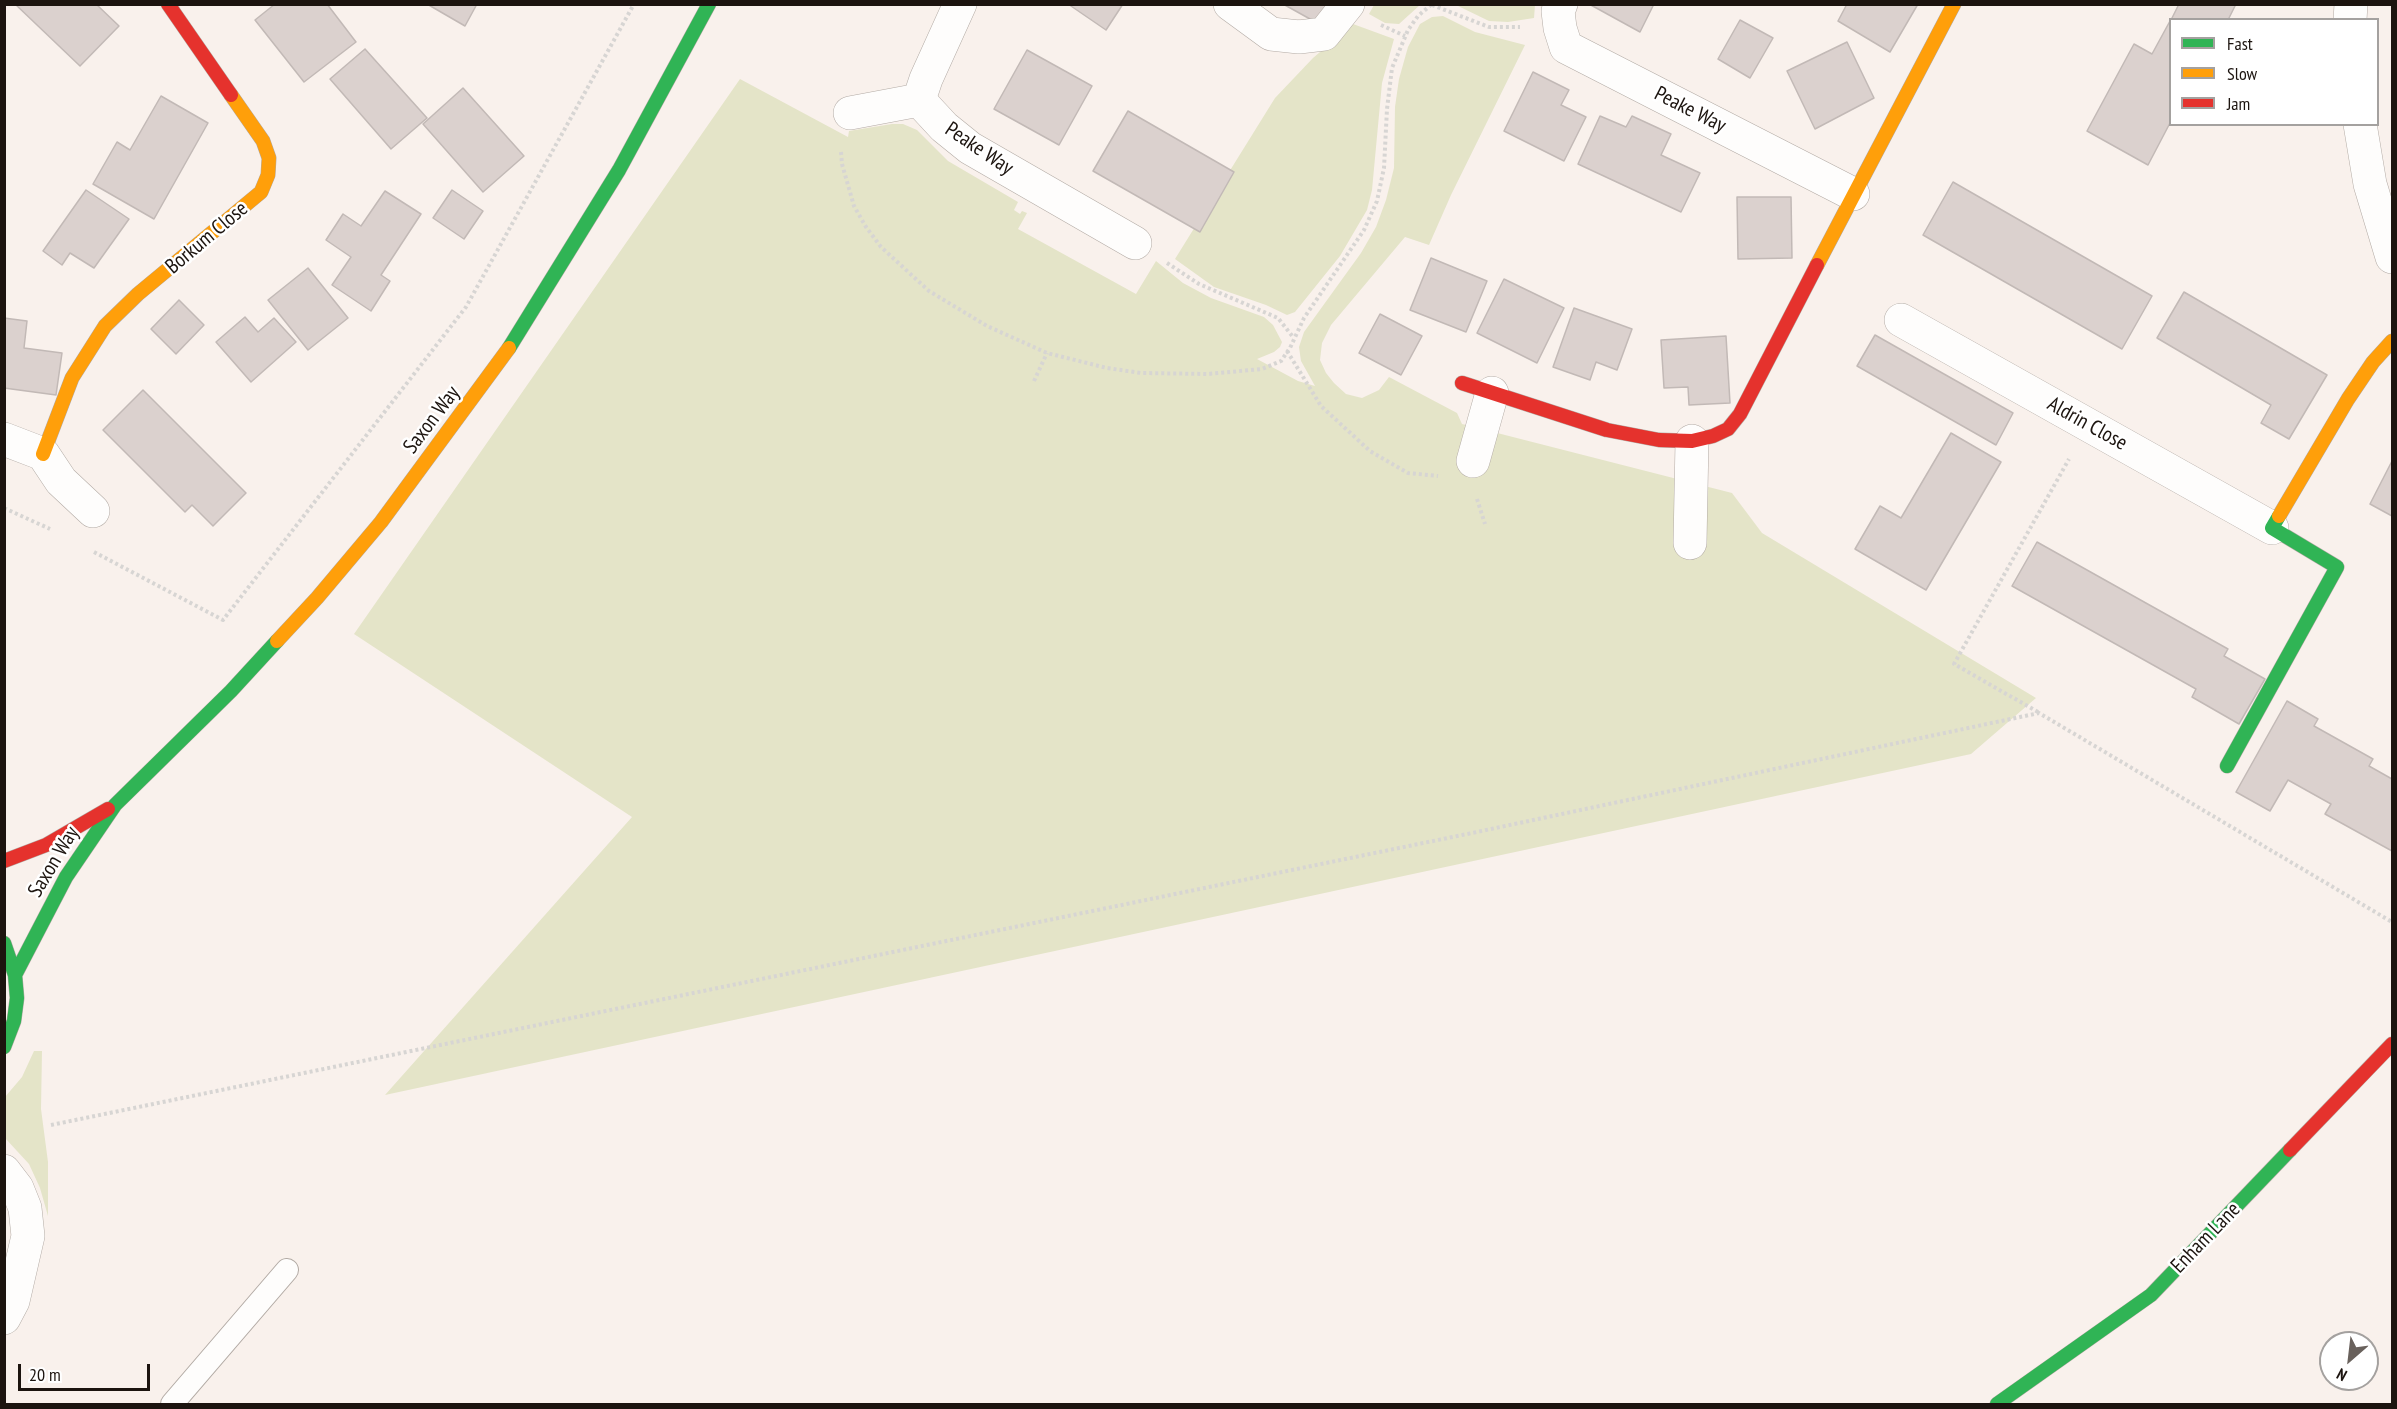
<!DOCTYPE html>
<html>
<head>
<meta charset="utf-8">
<style>
	body { margin:0 }
	#map { position:relative; width:2397px; height:1409px; overflow:hidden; background:#f9f1ec; font-family:"PT Sans Narrow",sans-serif }
	canvas { display:block }
	.frame { position:absolute; inset:0; border:6px solid #1c140f; pointer-events:none }
	.legend { position:absolute; left:2169px; top:18px; width:210px; height:108px; box-sizing:border-box; background:#fff; border:2px solid #a4a19f; margin:0; padding:8px 10px; list-style:none; font-size:18px; color:#1c140f }
	.legend li { display:flex; align-items:center; gap:12px; height:30px }
	.legend b { width:30px; border:2px solid #a4a19f }
	.north { position:absolute; left:2319px; top:1331px; width:60px; height:60px; box-sizing:border-box; background:#fff; border:2px solid #a4a19f; border-radius:50%; rotate:208deg; font-size:16px; font-weight:700; line-height:24px; text-align:center; color:#1c140f }
	.north::after { content:''; display:block; margin:auto; width:21px; height:27px; background:#69615c; clip-path:polygon(50% 0,100% 100%,50% 72%,0 100%) }
	.scale { position:absolute; left:18px; top:1364px; width:132px; height:27px; box-sizing:border-box; border:3px solid #1c140f; border-top:0; padding-left:8px; font-size:18px; line-height:21px; white-space:nowrap; color:#1c140f; -webkit-text-stroke:4px #fff; paint-order:stroke }
</style>
</head>
<body>
<div id="map">
<canvas width="2397" height="1409"></canvas>
<div class="frame"></div>
<ul class="legend">
<li><b style="height:8px;background:#30b455"></b>Fast</li>
<li><b style="height:8px;background:#ff9f0a"></b>Slow</li>
<li><b style="height:8px;background:#e5322d"></b>Jam</li>
</ul>
<div class="north">N</div>
<div class="scale">20 m</div>
</div>
<script>
const g = document.querySelector('canvas').getContext('2d');
g.lineJoin = 'round';
function fill(path, color) {
  g.fillStyle = color;
  g.fill(path, 'evenodd');
}
function poly(rows) {
  const path = new Path2D();
  for (const r of rows) {
    path.moveTo(r[0], r[1]);
    for (let i = 2; i < r.length; i += 2) path.lineTo(r[i], r[i + 1]);
  }
  return path;
}
function trace(path, color, width, dash) {
  g.strokeStyle = color;
  g.lineWidth = width;
  g.lineCap = dash ? 'butt' : 'round';
  g.setLineDash(dash || []);
  g.stroke(path);
}
function drawText(font, color, halo, rows, align = 'center') {
  g.font = font + ' "PT Sans Narrow",sans-serif';
  g.lineWidth = 5;
  g.setLineDash([]);
  g.textBaseline = 'middle';
  g.strokeStyle = halo;
  g.fillStyle = color;
  for (const [text, x, y, turn = 0] of rows) {
    g.save();
    g.translate(x, y);
    g.rotate((+turn || 0) * Math.PI / 180);
    g.textAlign = isNaN(turn) ? turn : align;
    if (halo) g.strokeText(text, 0, 0);
    g.fillText(text, 0, 0);
    g.restore();
  }
}
fill(poly([
	[1374,5,1374,4,1420,5,1399,24,1385,23,1369,14],
	[1456,5,1535,5,1534,18,1508,22,1489,21],
	[1443,16,1475,32,1525,45,1451,195,1429,245,1405,237,1331,325,1322,343,1320,360,1326,373,1334,383,1346,394,1362,398,1379,390,1389,377,1457,413,1462,424,1732,493,1762,533,2036,698,1971,754,385,1095,632,817,354,634,740,79,848,137,849,131,892,124,903,124,917,130,948,161,1018,202,1014,210,1020,214,1022,211,1027,213,1018,229,1136,294,1156,261,1183,283,1211,298,1264,317,1273,325,1282,342,1280,347,1274,352,1257,359,1298,381,1315,386,1301,361,1299,347,1304,332,1361,253,1376,227,1386,200,1394,168,1395,107,1399,79,1408,47,1420,24,1432,17],
	[1353,24,1394,39,1382,83,1372,190,1367,210,1340,256,1295,312,1287,315,1266,305,1214,287,1175,259,1275,98,1313,58],
	[34,1051,42,1051,41,1109,48,1162,48,1216,40,1188,29,1164,5,1138,5,1097,22,1077]
]), '#e4e4c8');
const building = poly([
	[15,4,96,4,119,26,80,66,15,4],
	[275,4,327,4,356,42,304,82,255,20,275,4],
	[427,4,477,4,465,26,427,4],
	[1068,4,1123,4,1106,30,1068,4],
	[1283,4,1330,4,1319,24,1283,4],
	[1589,4,1654,4,1640,32,1589,4],
	[1847,4,1918,4,1890,52,1838,21,1847,4],
	[2179,4,2236,4,2228,20,2171,20,2179,4],
	[1740,20,1773,38,1750,78,1718,59,1740,20],
	[2170,21,2170,123,2148,165,2087,131,2134,44,2152,54,2170,21],
	[1847,42,1874,98,1815,129,1787,71,1847,42],
	[365,49,427,118,391,149,330,79,365,49],
	[1027,50,1092,86,1059,145,994,109,1027,50],
	[1533,72,1569,90,1561,105,1586,117,1564,161,1504,131,1533,72],
	[463,88,524,156,483,192,423,124,463,88],
	[161,96,208,123,154,219,93,184,117,142,130,150,161,96],
	[1128,111,1234,172,1200,232,1093,171,1128,111],
	[1600,116,1626,127,1632,116,1671,134,1661,155,1700,173,1681,212,1578,164,1600,116],
	[1953,182,2152,296,2122,349,1923,235,1953,182],
	[86,190,129,219,94,268,70,253,62,265,43,251,86,190],
	[452,190,483,211,464,239,433,218,452,190],
	[385,191,421,214,381,275,390,281,371,311,332,285,351,257,326,240,343,214,361,226,385,191],
	[1737,197,1791,197,1792,258,1738,259,1737,197],
	[1431,258,1487,281,1466,332,1410,310,1431,258],
	[308,268,348,318,308,350,268,300,308,268],
	[1504,279,1564,308,1537,363,1477,333,1504,279],
	[2184,292,2327,375,2289,439,2261,423,2271,405,2157,338,2184,292],
	[179,300,204,325,176,354,151,329,179,300],
	[1574,308,1632,329,1617,370,1596,362,1590,380,1553,367,1574,308],
	[1380,314,1422,336,1401,375,1359,353,1380,314],
	[245,317,258,332,274,318,296,342,251,382,216,342,245,317],
	[4,318,27,321,24,348,62,353,56,395,4,388,4,318],
	[1875,335,2013,413,1996,445,1857,366,1875,335],
	[1726,336,1730,403,1689,405,1688,387,1664,388,1661,340,1726,336],
	[143,390,246,493,213,526,192,505,185,512,103,430,143,390],
	[1951,433,2001,462,1926,590,1855,549,1880,506,1901,518,1951,433],
	[2392,461,2392,516,2370,504,2392,461],
	[2037,542,2228,649,2224,656,2265,679,2239,724,2192,697,2196,689,2012,586,2037,542],
	[2287,701,2318,719,2314,726,2373,759,2369,766,2392,779,2392,851,2325,814,2331,804,2288,780,2270,811,2236,792,2287,701]
]);
fill(building, '#dbd1ce');
trace(building, '#c2b9b6', 1.5);
const lane = poly([
	[172,1404,287,1270]
]);
const street = poly([
	[960,4,926,79,919,100,944,127,970,148,1135,243],
	[1230,4,1271,34,1299,37,1324,34,1348,4],
	[1561,4,1558,11,1560,28,1566,47,1853,194],
	[2350,20,2351,4],
	[850,113,919,100],
	[2360,124,2370,184,2392,257],
	[1901,320,2272,528],
	[4,439,43,454,61,481,93,511],
	[1473,461,1492,393],
	[1690,543,1692,441],
	[4,1171,17,1188,25,1208,28,1236,13,1301,4,1318]
]);
const fast = poly([
	[509,348,619,170,709,4],
	[2227,766,2337,567,2272,528,2279,516],
	[4,943,15,975,17,998,14,1021,4,1047],
	[15,975,66,877,115,805,231,691,277,641],
	[1997,1404,2151,1295,2290,1150]
]);
const slow = poly([
	[1817,265,1954,4],
	[43,454,72,378,105,326,138,294,261,192,268,175,269,158,263,141,231,95],
	[2279,516,2348,399,2373,362,2392,341],
	[277,641,317,598,381,522,509,348]
]);
const jam = poly([
	[168,4,231,95],
	[1462,383,1607,430,1659,440,1692,441,1713,436,1728,429,1740,414,1817,265],
	[4,861,46,845,108,809],
	[2290,1150,2392,1044]
]);
trace(lane, '#b2aaa4', 24);
trace(street, '#b2aaa4', 34);
trace(fast, '#b2aaa4', 15);
trace(slow, '#b2aaa4', 15);
trace(jam, '#b2aaa4', 15);
trace(poly([
	[1432,5,1489,27,1520,27],
	[1381,25,1405,36],
	[841,152,842,164,854,206,866,227,881,247,929,291,987,326,1047,353,1107,368,1141,373,1208,374,1262,369,1281,361,1290,348,1304,318,1364,230,1377,201,1384,168,1387,109,1392,68,1408,30,1418,16,1432,4],
	[1167,263,1199,284,1278,318,1293,337],
	[1287,351,1321,406,1370,451,1408,473,1438,476],
	[1034,381,1047,353],
	[1477,499,1485,524],
	[4,508,50,529],
	[94,552,223,620,466,307,634,4],
	[2038,712,1954,664,2069,459],
	[51,1125,1472,833,2039,713,2392,922]
]), '#d7d5d3', 4, [3, 3]);
trace(lane, '#fefdfc', 22);
trace(street, '#fefdfc', 33);
trace(fast, '#30b455', 14);
trace(slow, '#ff9f0a', 14);
trace(jam, '#e5322d', 14);
drawText('21px', '#1c140f', '#fff', [
	["Peake Way",1690,110,27],
	["Peake Way",979,149,34],
	["Borkum Close",207,238,-40],
	["Saxon Way",432,420,-53],
	["Aldrin Close",2087,424,29],
	["Saxon Way",54,862,-59],
	["Enham Lane",2206,1238,-46]
]);
</script>
</body>
</html>
